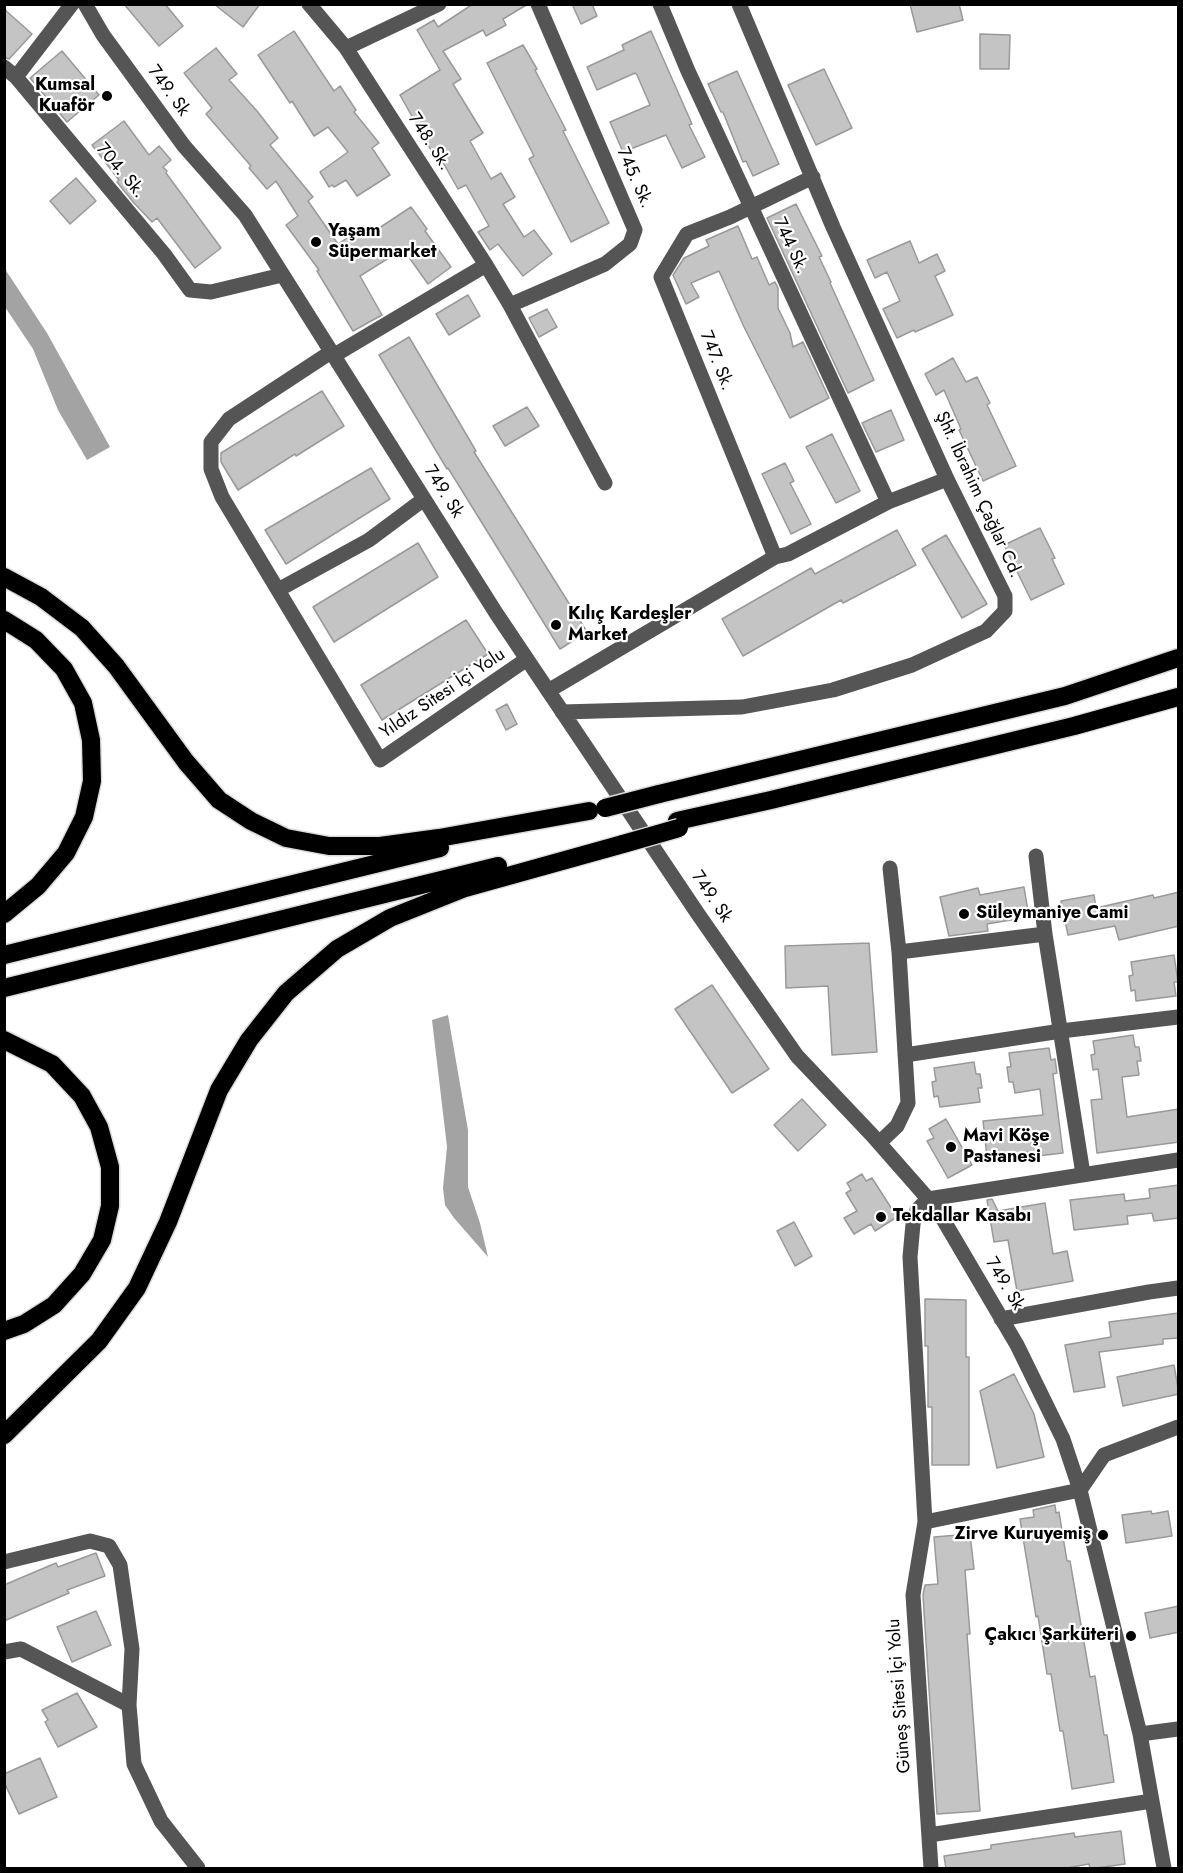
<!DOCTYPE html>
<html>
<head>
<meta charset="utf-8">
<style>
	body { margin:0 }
	#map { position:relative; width:1183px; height:1873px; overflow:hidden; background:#fff; font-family:Jost,sans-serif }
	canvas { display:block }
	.frame { position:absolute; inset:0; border:6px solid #000; pointer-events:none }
</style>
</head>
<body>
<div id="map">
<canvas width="1183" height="1873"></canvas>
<div class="frame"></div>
</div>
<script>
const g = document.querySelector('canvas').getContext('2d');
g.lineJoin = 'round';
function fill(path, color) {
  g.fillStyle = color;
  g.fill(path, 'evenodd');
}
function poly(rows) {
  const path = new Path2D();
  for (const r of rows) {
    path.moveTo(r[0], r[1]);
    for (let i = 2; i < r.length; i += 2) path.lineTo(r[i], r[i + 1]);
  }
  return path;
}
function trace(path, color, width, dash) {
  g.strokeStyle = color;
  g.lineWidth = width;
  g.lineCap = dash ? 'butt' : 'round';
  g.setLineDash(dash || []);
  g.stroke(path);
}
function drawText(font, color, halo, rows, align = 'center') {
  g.font = font + ' Jost,sans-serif';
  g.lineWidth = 4.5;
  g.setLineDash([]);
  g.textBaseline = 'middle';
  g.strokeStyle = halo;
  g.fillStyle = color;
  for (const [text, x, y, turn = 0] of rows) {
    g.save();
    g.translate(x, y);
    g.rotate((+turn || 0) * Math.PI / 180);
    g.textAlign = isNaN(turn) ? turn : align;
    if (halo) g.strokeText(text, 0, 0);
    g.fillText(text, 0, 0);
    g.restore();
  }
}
fill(poly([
	[5,269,47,333,110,447,87,460,58,410,33,349,5,307],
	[448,1015,468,1130,468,1187,480,1223,488,1257,454,1218,445,1205,443,1188,447,1147,432,1020]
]), '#a3a3a3');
const building = poly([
	[124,4,165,4,183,26,159,46,124,4],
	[214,4,260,4,243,27,214,4],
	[473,4,528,4,503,19,506,25,486,36,483,30,443,51,461,79,453,84,483,133,470,141,491,179,501,173,515,197,503,204,524,237,534,230,552,254,523,276,498,244,490,250,478,232,489,226,466,185,458,189,441,159,437,161,400,95,440,70,417,30,434,20,438,27,473,4],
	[572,4,592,4,597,16,581,24,572,4],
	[910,4,959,4,963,20,917,32,910,4],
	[4,9,32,34,9,59,4,57,4,9],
	[294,31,334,91,340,86,356,110,354,112,379,143,372,148,390,175,357,196,346,180,334,187,332,185,329,187,320,172,348,152,328,127,314,136,292,101,290,103,258,55,294,31],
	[651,31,692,124,689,125,705,157,682,168,666,135,623,152,610,122,650,105,637,75,635,73,597,90,587,67,624,50,622,45,651,31],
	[980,34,1010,35,1009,69,980,69,980,34],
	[523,45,537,69,535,70,566,130,563,131,609,223,571,242,529,159,534,156,487,63,523,45],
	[216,48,237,74,229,80,257,111,278,138,270,145,313,197,308,201,338,244,362,228,367,236,411,207,427,229,425,231,451,267,428,284,403,249,360,276,382,315,353,331,317,271,319,270,286,225,298,216,276,181,267,189,249,168,251,166,206,114,212,108,184,73,216,48],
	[62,51,99,95,67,122,30,78,62,51],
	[824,69,852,128,816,145,788,85,824,69],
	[737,71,779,164,753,176,746,161,743,162,723,112,721,112,708,84,737,71],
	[124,121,149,155,159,146,171,160,163,167,167,171,166,173,221,248,195,268,157,218,152,222,134,203,117,182,119,180,92,145,124,121],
	[76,178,96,201,70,224,50,201,76,178],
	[796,204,822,256,819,257,831,282,830,283,874,380,848,393,767,218,796,204],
	[738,226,752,259,757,257,769,285,775,282,778,288,778,308,790,333,793,347,803,342,829,398,790,418,744,327,719,271,691,283,699,297,686,304,673,275,684,258,709,246,706,240,738,226],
	[910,241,919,263,937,254,945,271,935,276,953,315,915,332,914,330,897,338,883,309,900,301,887,272,875,278,867,260,910,241],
	[468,295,480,316,449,335,436,314,468,295],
	[547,309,557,327,539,337,529,318,547,309],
	[409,337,476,451,474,452,587,632,560,649,448,468,447,469,379,355,409,337],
	[953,358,966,382,977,377,990,403,987,405,1016,466,983,481,959,430,961,429,944,390,936,395,925,374,953,358],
	[322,391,344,426,296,456,295,454,238,490,221,462,221,453,322,391],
	[527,407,539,426,505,446,493,426,527,407],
	[891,410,904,440,876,452,862,423,891,410],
	[832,434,860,491,836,503,806,447,832,434],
	[785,463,794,481,790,483,811,524,791,534,762,474,785,463],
	[371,468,390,499,286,564,265,530,371,468],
	[1040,528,1055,558,1052,559,1064,584,1031,600,1004,545,1040,528],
	[897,530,916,565,843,603,841,600,743,656,722,619,811,568,815,574,897,530],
	[946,535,987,604,962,618,922,549,946,535],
	[418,543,438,577,334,642,313,607,418,543],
	[466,620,488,654,382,720,361,685,466,620],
	[507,704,517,724,506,730,496,710,507,704],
	[1024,887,1029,917,987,924,988,931,949,936,940,897,978,888,980,895,1024,887],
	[1179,892,1179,926,1119,940,1115,926,1068,935,1061,901,1094,895,1096,908,1153,895,1154,898,1179,892],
	[869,943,877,1052,832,1055,828,986,786,988,785,946,869,943],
	[1174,955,1178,982,1174,982,1176,996,1136,1001,1135,990,1131,991,1129,976,1133,975,1131,962,1174,955],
	[712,985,769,1069,732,1093,675,1009,712,985],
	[1133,1035,1135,1047,1139,1047,1141,1061,1137,1061,1139,1075,1122,1077,1127,1117,1179,1109,1179,1142,1097,1153,1091,1100,1102,1099,1098,1069,1093,1070,1091,1055,1095,1054,1093,1041,1133,1035],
	[1049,1048,1051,1060,1055,1059,1057,1073,1053,1074,1063,1153,1029,1157,1028,1152,987,1157,983,1121,1043,1115,1040,1089,1015,1093,1013,1082,1009,1082,1007,1067,1011,1067,1009,1053,1049,1048],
	[974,1062,976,1074,980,1074,982,1088,978,1088,980,1102,940,1107,938,1096,934,1097,932,1082,936,1081,934,1068,974,1062],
	[802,1099,826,1125,798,1151,774,1125,802,1099],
	[946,1119,972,1165,948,1178,927,1141,934,1138,929,1129,946,1119],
	[862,1174,866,1181,872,1178,897,1217,875,1231,871,1224,854,1234,844,1218,857,1211,846,1193,851,1190,847,1183,862,1174],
	[1179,1185,1179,1218,1154,1221,1152,1213,1127,1216,1128,1224,1074,1230,1070,1200,1124,1194,1125,1201,1150,1198,1149,1189,1179,1185],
	[992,1199,998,1211,1045,1203,1053,1254,1067,1251,1073,1281,1017,1291,1008,1240,994,1242,987,1200,992,1199],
	[794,1222,812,1256,795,1266,777,1231,794,1222],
	[925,1299,966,1300,966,1357,969,1357,969,1465,932,1465,932,1407,928,1407,928,1346,925,1346,925,1299],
	[1179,1313,1179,1338,1163,1339,1163,1344,1099,1352,1105,1387,1074,1392,1065,1345,1111,1337,1109,1322,1179,1313],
	[1174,1365,1179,1394,1123,1406,1117,1377,1174,1365],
	[1014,1374,1034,1414,1044,1457,997,1468,980,1391,1014,1374],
	[1055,1505,1056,1513,1059,1512,1067,1561,1070,1561,1090,1677,1095,1676,1104,1735,1107,1735,1114,1782,1072,1789,1063,1731,1060,1731,1051,1674,1047,1674,1038,1616,1036,1617,1020,1519,1034,1517,1033,1510,1055,1505],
	[1151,1511,1152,1514,1168,1511,1172,1536,1126,1543,1122,1515,1151,1511],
	[970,1534,974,1569,965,1570,970,1634,967,1634,980,1811,937,1814,923,1595,925,1585,938,1584,934,1537,970,1534],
	[96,1553,105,1576,67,1590,69,1593,4,1621,4,1585,56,1563,58,1567,96,1553],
	[1179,1606,1179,1632,1150,1638,1145,1613,1179,1606],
	[96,1611,111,1645,72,1662,57,1627,96,1611],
	[77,1693,97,1727,58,1747,45,1722,48,1720,42,1710,77,1693],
	[40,1758,57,1797,19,1814,4,1782,4,1774,40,1758],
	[1121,1831,1125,1864,1090,1869,1089,1864,1061,1869,946,1869,944,1856,991,1849,991,1845,1074,1833,1075,1837,1121,1831]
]);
fill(building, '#c4c4c4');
trace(building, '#999', 1.5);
const highway = poly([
	[4,577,41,597,82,628,116,666,186,762,219,800,251,821,286,838,329,846,380,846,439,838,589,811],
	[4,620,36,640,64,669,83,703,91,740,92,781,84,817,66,853,38,886,4,914],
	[659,794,1065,696,1178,658],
	[677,821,771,800,1074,726,1178,697],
	[4,955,440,848],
	[4,988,498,866],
	[4,1040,52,1064,82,1096,99,1127,110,1167,110,1206,102,1240,82,1274,54,1305,24,1324,4,1331],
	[4,1435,99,1341,137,1288,168,1222,219,1090,249,1040,286,993,337,949,390,918,465,888,623,844]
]);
trace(highway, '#dbdbdb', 21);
trace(poly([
	[72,4,16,77,164,254,190,290,211,292,282,275],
	[85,4,103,35,184,146,245,215,496,613,698,914,797,1056,872,1135,937,1209,1017,1345,1063,1439,1080,1490,1140,1734,1164,1868],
	[309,4,346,48,486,265,510,305,605,483],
	[660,4,688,71,888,502],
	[346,48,439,4],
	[4,67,16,77],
	[813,177,730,217,687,234,661,277,775,557,788,554,888,502,947,479],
	[510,305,605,264,630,244,635,230,538,4],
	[331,352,229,419,211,442,211,469,222,497,380,760,527,659],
	[333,356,486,265],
	[278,590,369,540,424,499],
	[548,691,775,557],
	[562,712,742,707,833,690,912,665,986,631,1005,611,1005,596,947,479,833,227,739,4],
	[1036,856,1045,934,1083,1174],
	[899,952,1045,934],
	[905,1055,1061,1031,1178,1017],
	[879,1143,897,1126,908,1103,899,952,890,868],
	[1001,1319,1149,1292,1178,1288],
	[925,1522,1080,1490,1104,1455,1178,1427],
	[4,1562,90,1541,109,1546,120,1565,132,1649,129,1705,134,1764,161,1821,198,1868],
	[4,1652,21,1649,129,1705],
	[1140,1734,1178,1729],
	[929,1835,1152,1801],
	[931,1868,913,1595,925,1522,910,1257,913,1224,917,1210,928,1199,1178,1160]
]), '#555', 15);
trace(highway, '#000', 18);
const highwayBridge = poly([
	[605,808,659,794],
	[623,844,679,828]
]);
trace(highwayBridge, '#dbdbdb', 21, []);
trace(highwayBridge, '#000', 18);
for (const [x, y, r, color] of [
	[107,96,6,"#000"],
	[316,242,6,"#000"],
	[556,625,6,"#000"],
	[964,914,6,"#000"],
	[951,1147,6,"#000"],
	[881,1217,6,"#000"],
	[1103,1535,6,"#000"],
	[1131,1636,6,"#000"]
]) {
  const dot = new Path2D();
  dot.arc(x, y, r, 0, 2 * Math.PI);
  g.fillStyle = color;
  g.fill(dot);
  trace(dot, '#fff', 2);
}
drawText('bold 18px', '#000', '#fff', [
	["Kumsal",95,86,"right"],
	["Kuaför",95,107,"right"],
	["Yaşam",328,232],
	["Süpermarket",328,253],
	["Kılıç Kardeşler",568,615],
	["Market",568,636],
	["Süleymaniye Cami",976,914],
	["Mavi Köşe",963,1137],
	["Pastanesi",963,1158],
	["Tekdallar Kasabı",893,1217],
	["Zirve Kuruyemiş",1091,1535,"right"],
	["Çakıcı Şarküteri",1119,1636,"right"]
], 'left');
drawText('18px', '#000', '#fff', [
	["749. Sk",168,91,54],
	["748. Sk.",429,142,57],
	["704. Sk.",120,171,50],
	["745. Sk.",634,178,66],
	["744 Sk.",790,246,65],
	["747. Sk.",716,361,68],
	["749. Sk",443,492,58],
	["Şht. İbrahim Çağlar Cd.",978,495,65],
	["Yıldız Sitesi İçi Yolu",443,694,-34],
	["749. Sk",711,897,56],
	["749. Sk",1004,1284,59],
	["Güneş Sitesi İçi Yolu",900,1696,-94]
]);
</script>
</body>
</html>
